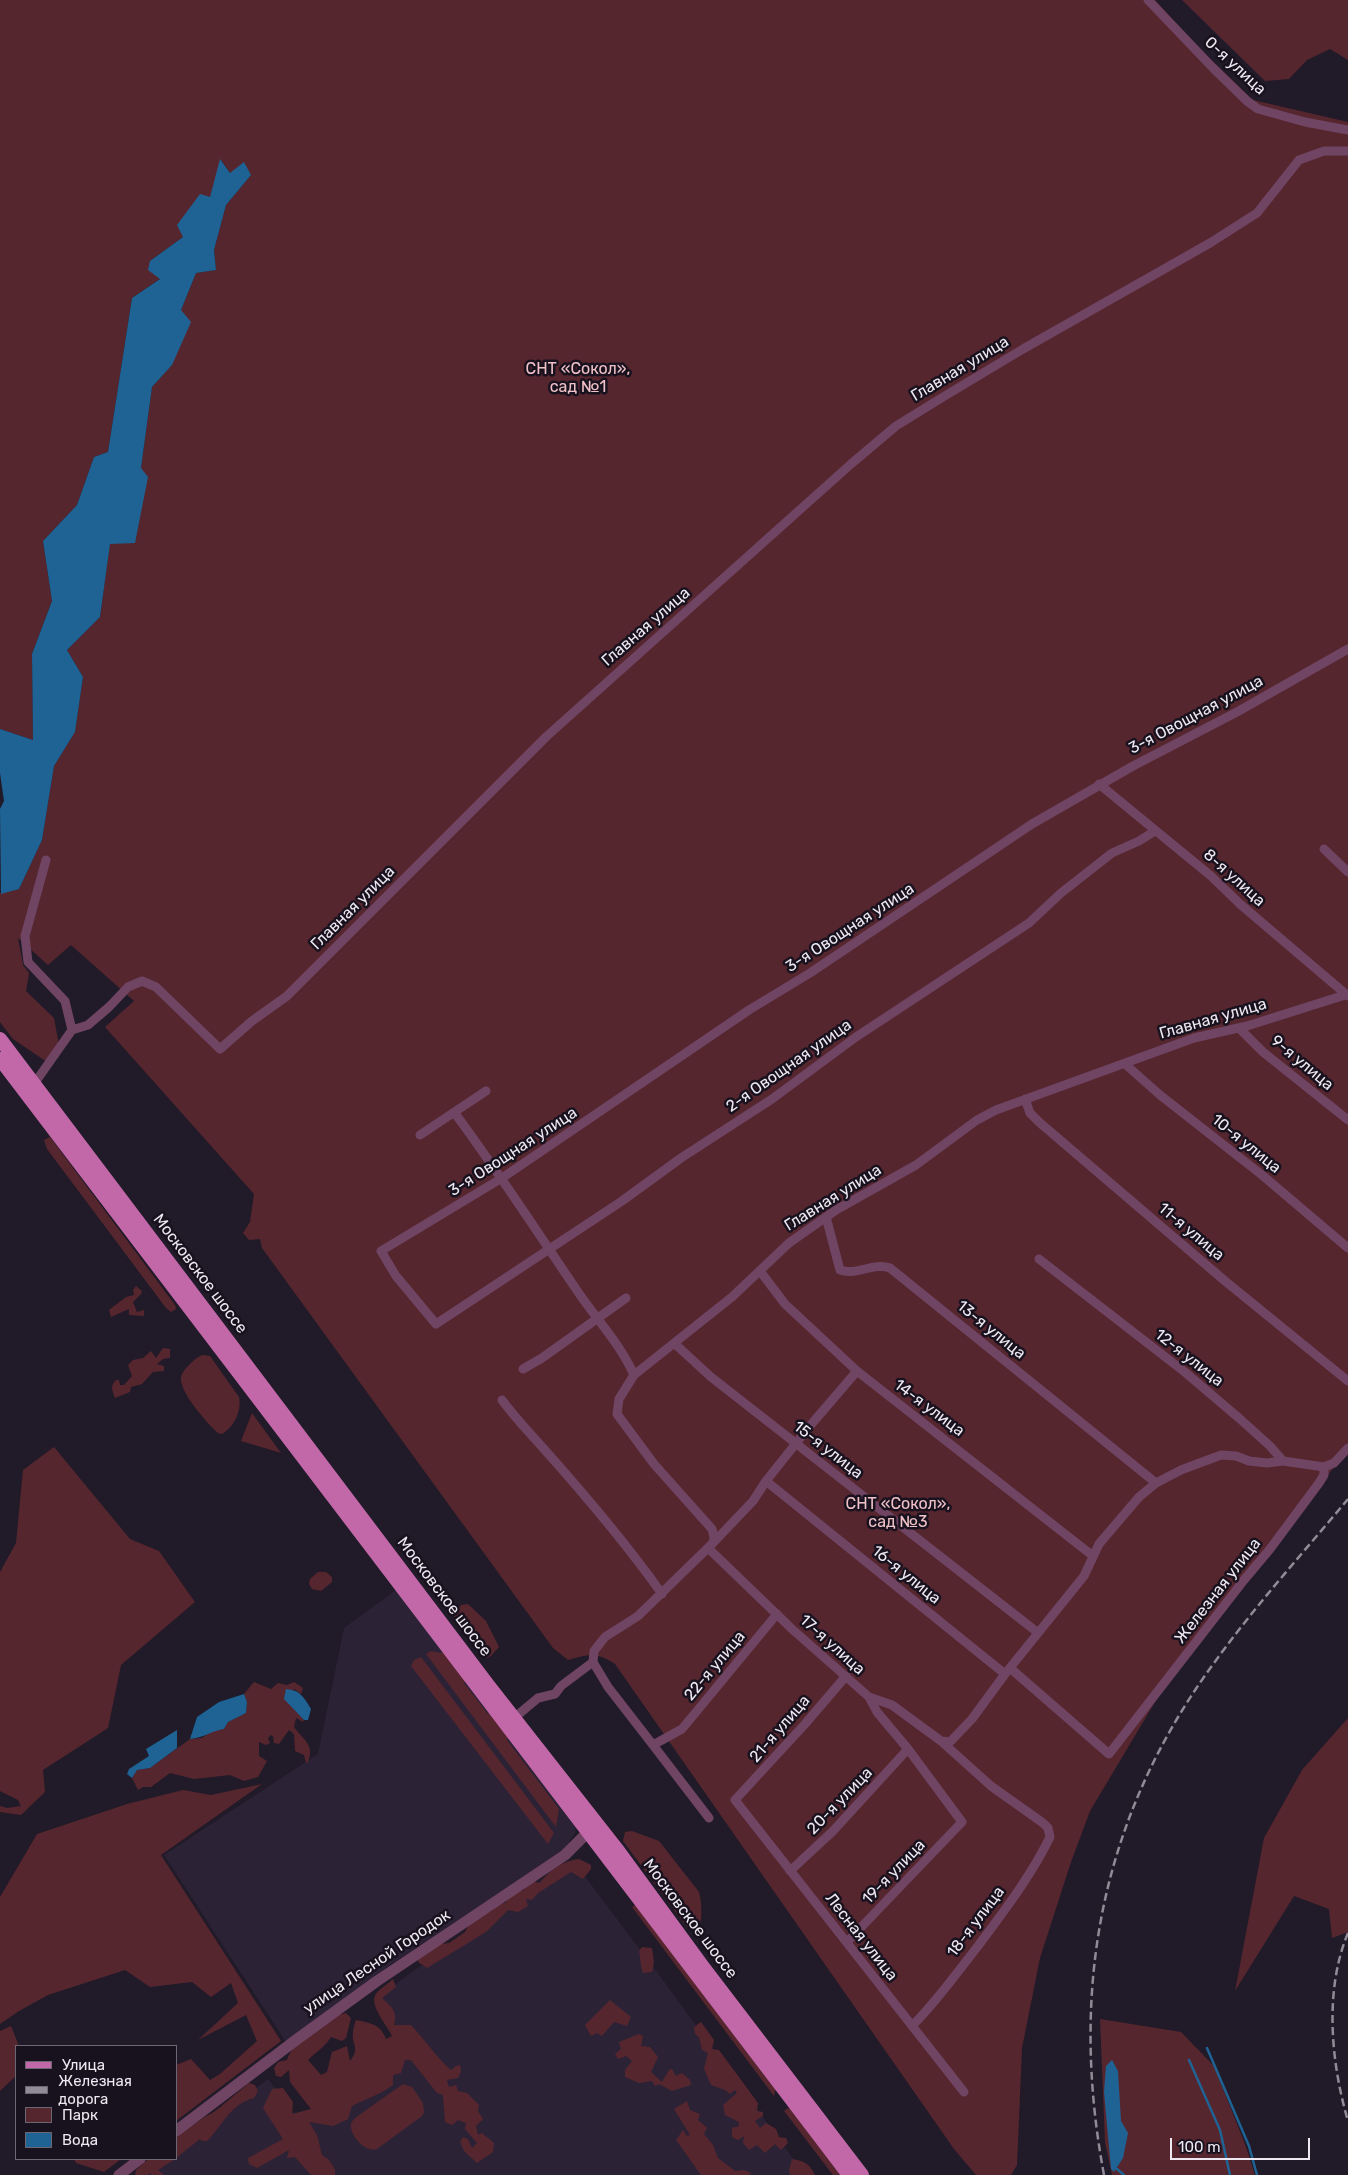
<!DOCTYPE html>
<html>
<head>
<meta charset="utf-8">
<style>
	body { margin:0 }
	#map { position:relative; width:1348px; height:2175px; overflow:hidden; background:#211a28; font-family:Rubik,sans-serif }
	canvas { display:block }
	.legend { position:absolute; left:15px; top:2045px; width:162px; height:115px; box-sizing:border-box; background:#18111e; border:1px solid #6d6773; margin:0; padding:6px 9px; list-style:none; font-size:15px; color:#ede8f2 }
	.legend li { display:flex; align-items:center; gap:10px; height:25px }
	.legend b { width:25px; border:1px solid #6d6773 }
	.scale { position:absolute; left:1170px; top:2138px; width:140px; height:22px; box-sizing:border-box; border:2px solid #ede8f2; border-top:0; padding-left:6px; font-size:15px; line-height:18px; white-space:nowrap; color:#ede8f2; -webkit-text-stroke:4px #18111e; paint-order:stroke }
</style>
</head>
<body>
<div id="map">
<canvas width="1348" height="2175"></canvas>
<ul class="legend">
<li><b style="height:6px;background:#c268a9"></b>Улица</li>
<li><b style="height:6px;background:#908b96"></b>Железная дорога</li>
<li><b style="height:14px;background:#56262f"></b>Парк</li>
<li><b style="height:14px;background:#1f6394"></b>Вода</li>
</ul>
<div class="scale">100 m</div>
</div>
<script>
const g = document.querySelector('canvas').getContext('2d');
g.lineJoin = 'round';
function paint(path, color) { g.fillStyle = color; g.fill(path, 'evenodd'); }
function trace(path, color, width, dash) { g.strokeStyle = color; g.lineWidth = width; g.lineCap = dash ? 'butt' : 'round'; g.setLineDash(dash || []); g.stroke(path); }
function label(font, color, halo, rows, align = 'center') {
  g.font = font + ' Rubik,sans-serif'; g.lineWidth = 5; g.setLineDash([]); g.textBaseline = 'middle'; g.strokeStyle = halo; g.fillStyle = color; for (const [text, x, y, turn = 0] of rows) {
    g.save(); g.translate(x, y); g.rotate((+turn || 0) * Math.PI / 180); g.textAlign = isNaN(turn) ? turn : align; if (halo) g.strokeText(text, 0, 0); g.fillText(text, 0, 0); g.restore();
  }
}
paint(new Path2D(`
	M396,1590l180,235 -1,8 -11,17 -179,118 -99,74 -122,-187 154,-101 26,-126z
	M567,1861l7,1 83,110 148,203h-665l22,-16h14v-11l92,-69 33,43 104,-84 -29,-40z`), '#2c2236');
paint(new Path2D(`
	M0,0h1155l42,46 56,54 95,22v1329l-93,110 -88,121 -77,129 -19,51 -31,96 -18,90 -5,117 -6,10h-35l-22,-26 -339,-485c-18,-12 -26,-10 -47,-4l-15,-12 -291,-400 -2,-9 -11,1 -6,-7 7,-11 4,-28 -149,-167 29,-26 -63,-56 -23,20 -30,-27 5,27 6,8 -3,18 28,27 5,27 -12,17 -34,-23 -13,-17v-129l19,-4 23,-49 12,-74 21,-34 8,-55 -16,-27 33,-33 10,-74 31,-75 11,-81 20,-22 9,-55 15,-37 20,-3 -2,-20 12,-45 25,-30 -21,-2 -9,-13 -11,38 -27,39 -33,24 11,17 -29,20 -24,154 -14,5 -17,48 -34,36 9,60 -20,53 1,86 -33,-11z
	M1182,0h166v60l-18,-11 -23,11 -18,19 -24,2z
	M50,1137l125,168 1,4 -5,3 -5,-4 -119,-159 -3,-9z
	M136,1286l6,5 -1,3 -8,8 4,10 7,-2v6l-15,-1v-6l-18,8 -2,-7 17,-13 8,-2 -1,-5z
	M163,1348l7,1v9l-7,1 -6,5 7,2v5l-11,1 -11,12 -11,3 -1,5 -15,6c-3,-8 -5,-12 1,-18h3l1,5h4l8,-9 -4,-11 5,-5 10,-2 8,-7 5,7z
	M203,1355l7,1 29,41c3,14 -5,30 -17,37l-4,-1c-11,-10 -39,-41 -37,-56 1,-5 5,-9 9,-13 4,-4 7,-7 13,-9z
	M252,1413l29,40 -40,-12z
	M54,1447l76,92 29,12 36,51 -74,63 -13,63 -65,42 2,22 -24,23 -21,-3v-6l7,2 14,-2 -3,-6 -18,-9v-219l16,-29 7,-73z
	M318,1572h8l6,5v5l-11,9 -9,-2 -3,-5 1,-5z
	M468,1604l18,17 13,26 -8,9 -5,2 -33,-43 8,-10z
	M445,1650l22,30 -3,3 24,31 3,-3 18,21 -2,8 52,69 -3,18 -130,-173 5,-3 9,2z
	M421,1657l133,176 -6,11 -137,-178 3,-6z
	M254,1682l17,7 7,-6 9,2 7,-3 9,6 -2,6 -7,-5 -7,12 17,19 -1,2 -7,-4 -2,9c9,13 21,17 14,35l-2,1 -2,-8 -9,-4 -1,-17 -5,-4 -10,14 -5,-1 -1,-7 -2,-1 -3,3 2,5 -4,2 -7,-3v14l8,5 -9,16 -14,4 -14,-6 -36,4 -24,-6 -19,14h-8l-5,3 -6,-12 5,-8 13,-2 40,-29 12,-1 11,-8 11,-1 4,-7 18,-9 1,-11 -3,-8z
	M1348,1718v214l-16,6 -3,-29 -35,-13 -59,95 29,-153 38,-68z
	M262,1784l-101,71 120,186 -105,80v-56l15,-6 19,21 10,-6 37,-33 -11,-26 -48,25 40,-37 -7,-20 -20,14 -19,-15 -42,5 -25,-17 -77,25 -29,16 -19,13v-127l37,-63 90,-30 56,-14 28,5z
	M632,1831l27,10 4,5 36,46c3,11 4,31 -2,40l-7,-2 -4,-4 -63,-85 2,-9z
	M579,1859l12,6v4l-8,10 -12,-7 -33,21 -6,7 -6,-1 2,7 -10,6 -10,-2 -22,22 -59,36 -9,-6v-3l8,-13 23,-3 16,-11 6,-12 21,-9 5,-7 8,-1 10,-15 8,3 6,-11 11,3c9,-13 23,-22 39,-24z
	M635,1905l5,2 136,180 -2,9 -142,-189z
	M642,1947l10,1 2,15 -2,9 -9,1c-3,-7 -2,-14 -4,-22z
	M393,1979l3,8 -14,11c10,9 16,14 12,27h17c15,16 24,31 40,45l5,-4 4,-1 1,6 -3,7 -11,2 2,7 7,-2 2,6 9,2 12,12 -1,6 5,8 -7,7 2,9 4,-2 12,10 -1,9 -16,11 -13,-12 -4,-9 3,-5 5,2 4,9 5,-5 -12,-14 1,-6 -8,-3 -6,5 -7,-3 -2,-27 -6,-2 -26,-33h-6l-4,13 -8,2v10c-15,11 -26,13 -41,21l-4,13 -15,7 -24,-4 8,13 5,20 7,5 6,9v6h-24l-16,-18 -8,1 2,-8 -32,18 -8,-4 -1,-6 35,-19 -20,-31 9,-19 11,-1 10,14 -1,12 19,-5 -21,-27 -1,-12 -8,7 -5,-1 -2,-8 4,-6 9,-2c6,-20 39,-43 59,-47l5,5 -5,20 -4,3 -11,-4c-5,9 -15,15 -23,23l13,15 6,-3 5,-20 15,-6 3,15c11,-14 1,-16 3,-29 0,-4 2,-8 3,-12 14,3 25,4 30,19l6,-3c-4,-9 -22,-30 -17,-40 2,-6 13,-12 18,-17z
	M610,2000l21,17 -4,9 -13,-4 -12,14 -5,-3 -6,3 -6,-11z
	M1100,2019l81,13 33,34 31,78 10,31h-143l-7,-33z
	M701,2022l13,18 -2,9 7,1 39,53 -1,8 6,1v4l-8,5 5,7 6,-5 10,6 3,8 7,1 2,5 -7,7 -6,-6 -10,9 -8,-8 -8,5 -6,-7 1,-7 -6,4 -6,-3v-9l7,-2v-4l-14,-7 -2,-10 14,-12 -2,-3 -5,4 -5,-4 -14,-5 -7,-16 4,-16 -6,-3 -3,-13 -4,-3 -1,-7z
	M11,2026l8,20h-3v30l-16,15v-60z
	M639,2034l4,2 -2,10 9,1 8,10 -7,15 11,10 7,-12 3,-1 4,7 6,-3 8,7 1,5 -19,6 -13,-7 -4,2 -3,-5 -13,2 -14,-6v-7l7,-9 -6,-5 -8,3 -3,-5 6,-5 -2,-7z
	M249,2083l6,2 3,6 -4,7c-24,6 -31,27 -47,43h-5l-2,-2 -24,19v-21l30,-21c6,0 35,-27 43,-33z
	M403,2084l9,3 11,16 1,9 -2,4 -45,33c-12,4 -28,-14 -26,-26l4,-5z
	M687,2101l3,9 10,4 -2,6 9,8 -3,6 9,11 5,13 17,13 9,-1 7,3 -2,2h-48l-25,-35 7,-10 4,6 3,-1 -16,-26z
	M788,2108l3,1 50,66h-8l-49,-64z
	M74,2159h47l-17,13 -28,-9z
	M148,2159h27l-17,11 6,5h-12l-2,-2 -2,2h-13l1,-5z
	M792,2159c12,2 17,4 23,16h-25l-1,-5z`), '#56262f');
paint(new Path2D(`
	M220,159l10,14 14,-11 7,13 -25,30 -12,45 2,20 -20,3 -15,37 10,12 -19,43 -20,22 -11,81 7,9 -13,66 -25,1 -10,73 -33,33 16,27 -8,55 -21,34 -12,74 -23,49 -18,5 -1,-85 4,-8 -4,-28v-44l33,11 -1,-86 20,-53 -9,-60 34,-36 17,-48 14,-5 24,-154 28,-19 -12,-9 2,-9 33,-24 -6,-12 23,-31 10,3z
	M286,1689c14,1 18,8 25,20l-3,11h-4l-20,-21z
	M244,1694l3,8 -1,11 -18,9 -4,7c-13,2 -21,9 -34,10l7,-22 22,-15z
	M177,1730v18l-27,20 -13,2 -5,8 -5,-4 2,-5 20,-13 -3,-7z
	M1112,2060l6,11 3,50 7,12 -5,25 -9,14 -3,-3 -7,-77 2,-26z`), '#1f6394');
trace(new Path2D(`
	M1207,2048l42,98 8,29
	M1189,2060l31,70 10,45
	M1117,2169l7,6`), '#1f6394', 2.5);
trace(new Path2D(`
	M1148,0l65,68 34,33 11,8 47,13 43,8
	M1099,784l112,92 29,28 108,92
	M1155,831l-16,10 -27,12 -51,40 -32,30 -173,114 -84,62 -91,59 -59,43 -186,123 -40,-48 -15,-25 121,-73 247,-168 61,-37 222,-149 101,-58 104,-54 111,-63
	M1324,849l24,23
	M46,860l-21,76 3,26 37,39 7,29
	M1239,1028l24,24 85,68
	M1125,1064l35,31 102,80 86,73
	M34,1084l38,-54 16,-5 21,-18 19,-20 14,-6 14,6 64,62 32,-28 35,-25 260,-260 304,-272 45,-38 47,-29 80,-48 187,-106 47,-30 42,-53 25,-9h24
	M1025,1099l5,14 9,9 186,159 123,100
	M454,1112c43,58 82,118 122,177 19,29 44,54 58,86
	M420,1135l66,-44
	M826,1217l14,53c17,6 33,-8 50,-2l266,215
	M1039,1259l147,114 54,46 30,27 13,15 41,6
	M760,1271l25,33 72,67 236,185
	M674,1343l37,34 326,255
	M523,1369l19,-11 84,-60
	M502,1400c14,19 27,32 42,49 41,46 82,94 118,145
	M766,1481l239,193
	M713,1543l40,-42 13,-20 43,-54 48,-56
	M708,1548l84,81 77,68 23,8 49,36 9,1 22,-23 33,-45 79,-98 15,-32 40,-47 17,-14 25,-13 40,-15 15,1 13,5 18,2 16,-2
	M593,1662l15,25 45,58 29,-16 95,-115
	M1010,1668l99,86 135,-174 26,-31 49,-66 5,-8v-8l10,-4 14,-15
	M846,1676l-41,48 -70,76 229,292
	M514,1718l24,-20 17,-4 6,-8 32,-24 1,-11 11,-14 33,-21 75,-73 1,-6 -2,-8 -58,-65 -37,-50 2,-15 15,-24 98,-78 57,-54 47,-33 80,-45 61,-45 19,-10 198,-72 53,-12 101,-32
	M653,1745l56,73
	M790,1871l43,-40 75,-82
	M847,1942l115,-120 -54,-73 -31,-37 -8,-15
	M912,2026c25,-25 44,-52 66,-80 26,-35 53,-70 72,-109l-2,-9 -5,-5 -52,-37 -50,-45`), '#704463', 9);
trace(new Path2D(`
	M176,2131l120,-91 81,-59 188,-126 24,-24
	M119,2175l21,-16`), '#704463', 11);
trace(new Path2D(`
	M0,1039l488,646 128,163 87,119 159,208
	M0,1059l849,1116`), '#c268a9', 14);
trace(new Path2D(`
	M1348,1933c-24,57 -17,130 0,188
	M1104,2175c-35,-187 -3,-358 110,-512 41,-57 89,-110 134,-164`), '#908b96', 2.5, [8, 4]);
label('16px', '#ede8f2', '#18111e', [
	["0-я улица",1235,66,43],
	["Главная улица",960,369,-31],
	["Главная улица",646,627,-41],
	["3-я Овощная улица",1196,715,-28],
	["8-я улица",1234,878,42],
	["Главная улица",353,908,-45],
	["3-я Овощная улица",850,928,-33],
	["Главная улица",1213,1019,-16],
	["9-я улица",1302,1063,40],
	["2-я Овощная улица",789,1066,-35],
	["10-я улица",1246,1144,39],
	["3-я Овощная улица",513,1152,-33],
	["Главная улица",833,1198,-32],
	["11-я улица",1191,1232,40],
	["Московское шоссе",200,1274,53],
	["13-я улица",991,1330,39],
	["12-я улица",1189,1358,38],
	["14-я улица",929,1408,37],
	["15-я улица",828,1450,38],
	["16-я улица",906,1575,39],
	["Железная улица",1218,1591,-52],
	["Московское шоссе",444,1597,53],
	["17-я улица",832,1645,42],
	["22-я улица",715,1666,-50],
	["21-я улица",780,1729,-49],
	["20-я улица",840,1801,-46],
	["19-я улица",894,1872,-46],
	["Московское шоссе",690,1919,53],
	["18-я улица",976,1922,-53],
	["Лесная улица",861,1937,52],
	["улица Лесной Городок",377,1962,-34]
]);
label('16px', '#f0c2c8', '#18111e', [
	["СНТ «Сокол»,",578,369],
	["сад №1",578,387],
	["СНТ «Сокол»,",898,1504],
	["сад №3",898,1522]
]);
</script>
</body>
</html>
